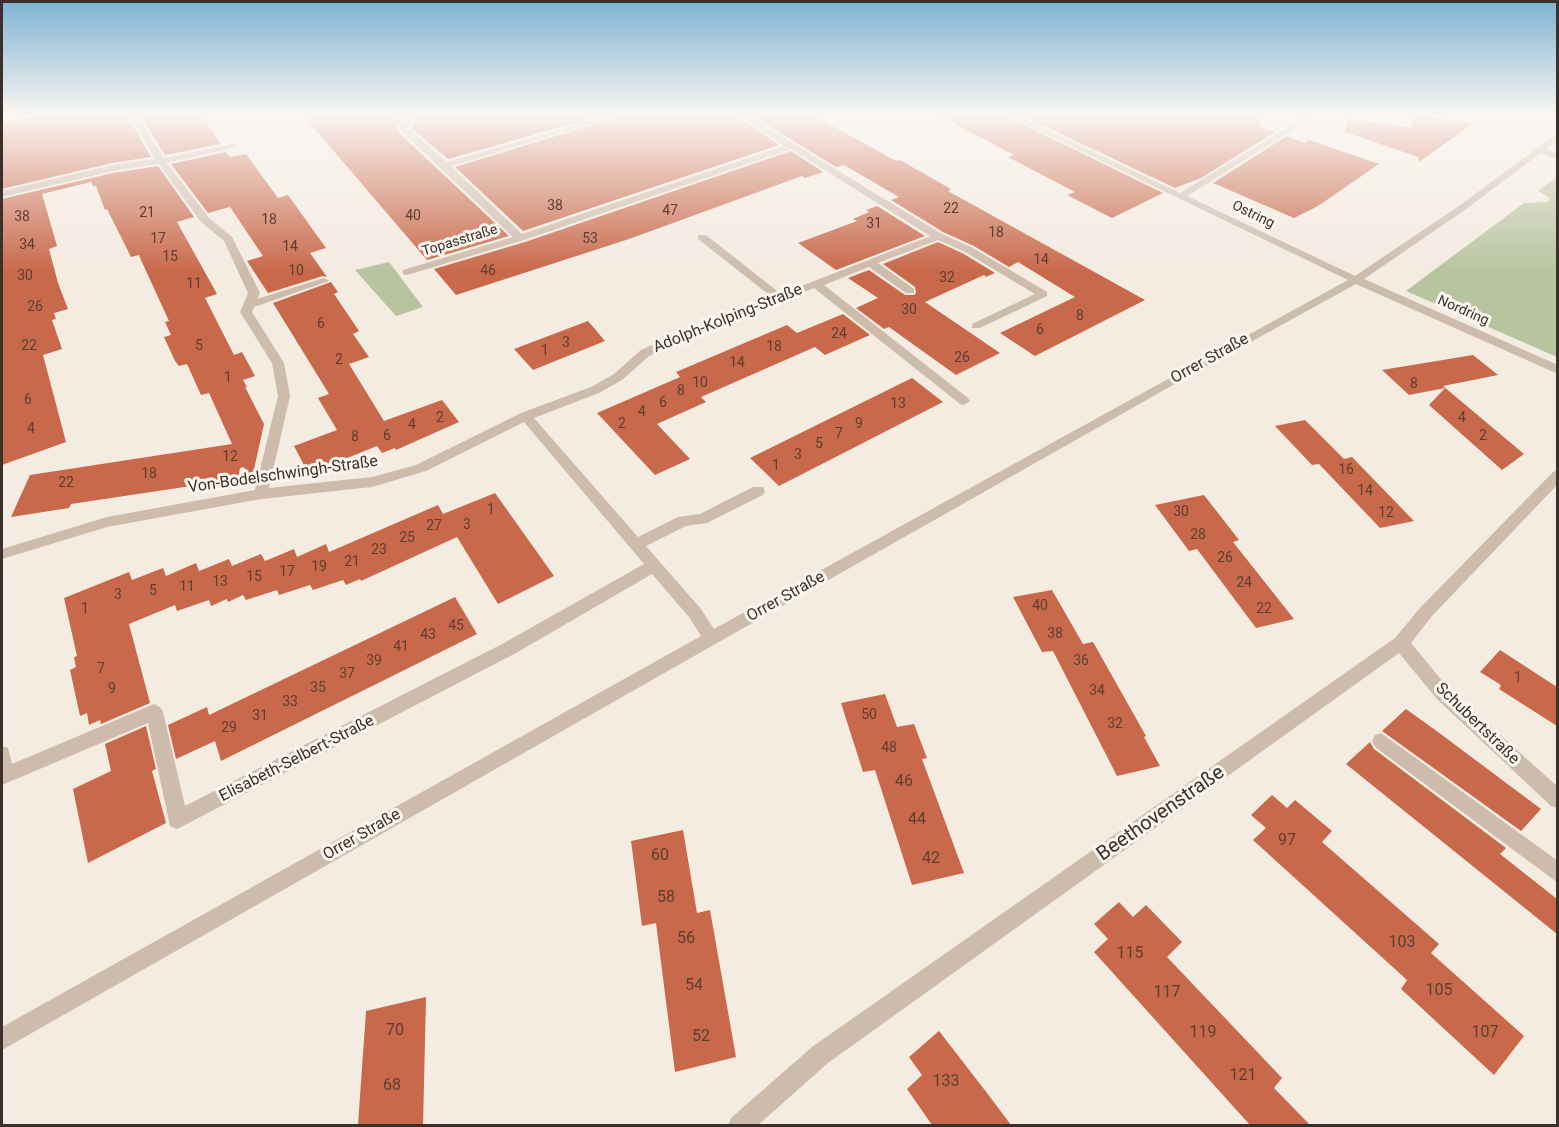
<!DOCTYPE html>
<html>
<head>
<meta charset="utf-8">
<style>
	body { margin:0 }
	#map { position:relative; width:1559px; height:1127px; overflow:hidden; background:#f4ebe1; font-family:Roboto,sans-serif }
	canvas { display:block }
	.frame { position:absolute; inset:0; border:3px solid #3b302b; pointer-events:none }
</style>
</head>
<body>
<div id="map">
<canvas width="1559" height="1127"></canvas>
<div class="frame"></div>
</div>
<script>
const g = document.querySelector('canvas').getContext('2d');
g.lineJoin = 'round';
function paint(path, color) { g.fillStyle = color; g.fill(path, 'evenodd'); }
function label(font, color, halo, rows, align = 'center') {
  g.font = font + ' Roboto,sans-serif'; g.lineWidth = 6; g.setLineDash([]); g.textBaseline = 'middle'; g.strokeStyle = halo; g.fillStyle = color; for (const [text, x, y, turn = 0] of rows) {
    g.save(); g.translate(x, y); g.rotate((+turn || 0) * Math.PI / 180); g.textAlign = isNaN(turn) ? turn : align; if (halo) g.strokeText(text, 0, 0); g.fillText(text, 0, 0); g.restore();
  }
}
paint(new Path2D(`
	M1557,177v180l-151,-66 118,-88 23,-1 3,-4 -12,-7z
	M389,262l34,45 -27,9 -41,-46z`), '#b8c4a0');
paint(new Path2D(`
	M46,114h80l25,43 -39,6 -110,26v-66z
	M139,114h62l20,30 -56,11z
	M302,114h92l7,8 -4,5 1,5 111,104 -82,24z
	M408,114h198l-158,45 -37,-31 4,-6z
	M628,114h105l46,31 -256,86 -68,-64z
	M749,114h62l85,47 4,-1 51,29 -3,2 197,109 -110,56 -35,-23 75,-36 -57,-35 -9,5 -35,-21 -31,-14 -52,-32 8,-3 -55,-32 -8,2z
	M936,114h66l161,79 -51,25 -45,-23 8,-3 -67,-35 6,-2z
	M1019,114h242l-1,13 15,5 -74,46 -26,10z
	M1410,114l64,9 -55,39 -1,-5 -73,-25 3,-13 64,9z
	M1287,136l17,7 5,-3 70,24 -61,42 -24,12 -81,-35z
	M791,151l32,21 -18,6 -3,-2 -173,63 -173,56 -22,-26 91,-27z
	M226,152l4,5 16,-3 32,44 10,-3 38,53 -16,5 17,24 -4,-1 -55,17 -21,-32 16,-5 -33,-49 -22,6 -37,-49z
	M158,166l36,51 -17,5 40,72 -12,4 29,57 8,-3 13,24 -12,4 4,7h-2l19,37 -13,59 -7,-16 -4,1 -2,11 -167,25 -2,4 -58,9 19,-42 202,-31 -23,-51 -8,2 -14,-31 -8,2 -4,-5 -11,-24 7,-2 -6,-13 4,-1 -28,-61 -2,-5 -8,2 -24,-48 -2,1 -9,-24h-3l-2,-4 -49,12 15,52 -8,3 9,34 10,26 -14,4 2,6 -4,1 10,29 -19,6 23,87 -64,23v-266l111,-26z
	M877,206l48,30 -89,34 -38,-27 59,-22 -4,-2 16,-7 -3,-2z
	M938,242l26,12 31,19 -9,4 -2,-2 -59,27 75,51 -44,22 -67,-48 -5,2 -28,-21 22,-10 -30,-20 21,-8 36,25h9l2,-2 -1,-6 -32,-23z
	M331,282l7,10 -4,2 25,37 -6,3 16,23 -20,7 35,57 58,-21 17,22 -63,28 -1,-2 -13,5 -5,-7 -40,16 -1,-2 -14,6 -2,-3 -14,6 -12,-23 43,-16 -19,-32 11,-4 -56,-91z
	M843,314l27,21 -45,20 -10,-8 -114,50 5,5 -49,22 33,35 -35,16 -58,-62 83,-36 -4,-5 111,-47 10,8z
	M588,321l17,20 -72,29 -19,-21z
	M1473,355l25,20 -55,11 81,68 -22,16 -73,-65 16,-17 -36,7 -27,-25z
	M912,378l31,24 -164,84 -29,-28z
	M1305,420l39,39 8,-2 62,64 -34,7 -61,-64 -7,1 -37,-39z
	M495,493l59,83 -56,28 -41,-67 -96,44 -1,-2 -14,6 -3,-5 -30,10 -3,-5 -31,10 -2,-5 -31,10 -3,-5 -15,7 -1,-3 -16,7 -2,-6 -32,11 -2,-6 -46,19 21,79 -49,21 -1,-4 -11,5 -2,-12 -7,3 -10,-46 6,-3 -2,-10 3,-1 -13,-58 65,-26 3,8 31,-12 3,8 30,-13 3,8 30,-12 3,7 29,-12 4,7 29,-12 3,8 29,-13 3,8 109,-47 5,9z
	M1204,495l35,45 -6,2 61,77 -38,9 -59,-79 -8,2 -34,-46z
	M1052,590l31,54 10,-2 53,94 -2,1 16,29 -43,10 -64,-125 -11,1 -29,-55z
	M455,597l22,37 -256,127 -6,-20 -39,18 -8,-34 39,-18 2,8z
	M1500,650l57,37v39l-58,-37 2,-4 -21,-13z
	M885,694l12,33 17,-3 13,34 -5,1 42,114 -52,12 -37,-115 -12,2 -22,-69z
	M1406,709l32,23 103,77 -20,22 -139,-100z
	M146,726l10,43 -4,2 14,52 -78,40 -15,-74 38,-18 -6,-27z
	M1370,742l4,7 132,99 -6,6 57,45v35l-211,-170z
	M1272,795l15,13 8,-8 37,31 -10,11 117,102 -8,9 93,83 -30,39 -93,-86 6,-9 -154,-140 13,-12 -15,-13z
	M683,830l14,83 13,-3 26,147 -61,15 -19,-149 -14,3 -11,-85z
	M1119,902l14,15 13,-12 36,37 -15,15 115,121 -8,10 36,37h-60l-156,-173 14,-13 -14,-15z
	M426,997l-3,128h-65l8,-114z
	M939,1031l48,62 24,32h-79l-25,-36 15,-14 -13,-18z`), '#c8694b');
paint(new Path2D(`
	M2,114h16l-16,5z
	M128,114h8l28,44 73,-15v4l-70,16 42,55 23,19 28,56 -3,6 67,-21 5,3 -75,26 -2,5 32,51 6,33 -21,92 103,-11 44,-12 105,-52 70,-26 23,-13 27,-24 27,-12 104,-41 -74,-58v-4h8l75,59 149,-58 -139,-87 -267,91 -117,35 -4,-1v-4l110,-33 -113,-107 -1,-2 5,-6 -8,-8h9l8,8 -5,6 39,34 166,-48h13l-175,52 71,68 262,-88 -49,-32h10l197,120 31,14 74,44v4l-67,32h-8v-4l63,-30 -70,-42 -27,-12 -60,23 36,26v4h-8l-37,-26 -45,18 144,113 2,3 -6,4 -4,-1 -146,-116 -138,54 -27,14 -27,24 -23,13 -65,25 104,119 40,-20 22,-3 53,-27h10l2,4 -2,4 -56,28 -21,3 -40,20 55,63 13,20 634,-349 -344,-166h10l166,79 129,-79h10l-132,82 168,80 101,-68 102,-75v8l-12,8 12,5v6l-17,-7 -79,59 -98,67 194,86v9l-202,-90 -160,88 -479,271 -715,407v-23l699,-391 -12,-19 -37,-43 -136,79 -339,176 -7,-3 -22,-103 -146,62v-39l6,2 4,16 142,-60 6,3 3,5 22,94 319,-163 140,-79 -120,-142 -98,49 -54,16 -111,12 -154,28 -105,32v-10l105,-32 148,-27 23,-94 -6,-33 -32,-51 8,-19 -24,-52 -23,-19 -42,-58 -46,7 -111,26v-6l111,-26 42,-6z
	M1558,470v14l-126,132 -21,27 38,46 109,98v21l-7,-2 -114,-107 -38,-46 -571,410 -71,63h-29l3,-8 81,-71 583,-409 25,-30 133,-136z
	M1381,733l177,128v22l-183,-136 -3,-6 3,-6z`), '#cdbbac');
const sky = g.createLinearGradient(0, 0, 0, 272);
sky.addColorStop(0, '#7eb2d2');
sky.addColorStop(0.42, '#faf6f2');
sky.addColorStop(1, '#faf6f200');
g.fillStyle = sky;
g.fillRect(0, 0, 1559, 272);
label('14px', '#5e3e33', null, [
	["38",555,206],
	["22",951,209],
	["47",670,211],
	["21",147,213],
	["40",413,216],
	["38",22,217],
	["18",269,220],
	["31",874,224],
	["18",996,233],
	["17",158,239],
	["53",590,239],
	["34",27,245],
	["14",290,247],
	["15",170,257],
	["14",1041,260],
	["10",296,271],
	["46",488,271],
	["30",25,276],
	["32",947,278],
	["11",194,284],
	["26",35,307],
	["30",909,310],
	["8",1080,316],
	["6",321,324],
	["6",1040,330],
	["24",839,334],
	["3",566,343],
	["22",29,346],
	["5",199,346],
	["18",774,347],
	["1",545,351],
	["26",962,358],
	["2",339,360],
	["14",737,363],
	["1",228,378],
	["10",700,383],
	["8",1414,384],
	["8",681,391],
	["6",28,400],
	["6",663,403],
	["13",898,404],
	["4",642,412],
	["2",440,418],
	["4",1462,418],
	["2",622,424],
	["9",859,424],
	["4",412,425],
	["4",31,429],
	["7",839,434],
	["6",387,436],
	["2",1483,436],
	["8",355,437],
	["5",819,444],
	["3",798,455],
	["12",230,457],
	["1",776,466],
	["16",1346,470],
	["18",149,474],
	["22",66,483],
	["14",1365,491],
	["1",491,510],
	["30",1181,512],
	["12",1386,513],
	["3",467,525],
	["27",434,526],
	["28",1198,535],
	["25",407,538],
	["23",379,550],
	["26",1225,558],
	["21",352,562],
	["19",319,567],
	["17",287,572],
	["15",254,577],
	["13",220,582],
	["24",1244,583],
	["11",187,587],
	["5",153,591],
	["3",118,595],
	["40",1040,606],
	["1",85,609],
	["22",1264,609],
	["45",456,626],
	["38",1055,634],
	["43",428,635],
	["41",401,647],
	["39",374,661],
	["36",1081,661],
	["7",101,669],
	["37",347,674],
	["1",1518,678],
	["35",318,688],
	["9",112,689],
	["34",1097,691],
	["33",290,702],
	["50",869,715],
	["31",260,716],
	["32",1115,724],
	["29",229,728],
	["48",889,748]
]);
label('14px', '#3b302b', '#fbf5ee', [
	["Ostring",1253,215,26],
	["Topasstraße",460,241,-17],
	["Nordring",1463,311,24]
]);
label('16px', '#3b302b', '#fbf5ee', [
	["Adolph-Kolping-Straße",728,319,-22],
	["Orrer Straße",1210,359,-29],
	["Von-Bodelschwingh-Straße",283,475,-8],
	["Orrer Straße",786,597,-29],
	["Schubertstraße",1477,724,44],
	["Elisabeth-Selbert-Straße",297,759,-27],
	["Orrer Straße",362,835,-30]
]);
label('16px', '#5e3e33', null, [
	["46",904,782],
	["44",917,820],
	["97",1287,841],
	["60",660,856],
	["42",931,859],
	["58",666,898],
	["56",686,939],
	["103",1402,943],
	["115",1130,954],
	["54",694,986],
	["105",1439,991],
	["117",1167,993],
	["70",395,1031],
	["119",1203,1033],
	["107",1485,1033],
	["52",701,1037],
	["121",1243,1076],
	["133",946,1082],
	["68",392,1086]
]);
label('20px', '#3b302b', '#fbf5ee', [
	["Beethovenstraße",1161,814,-35]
]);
</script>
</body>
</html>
